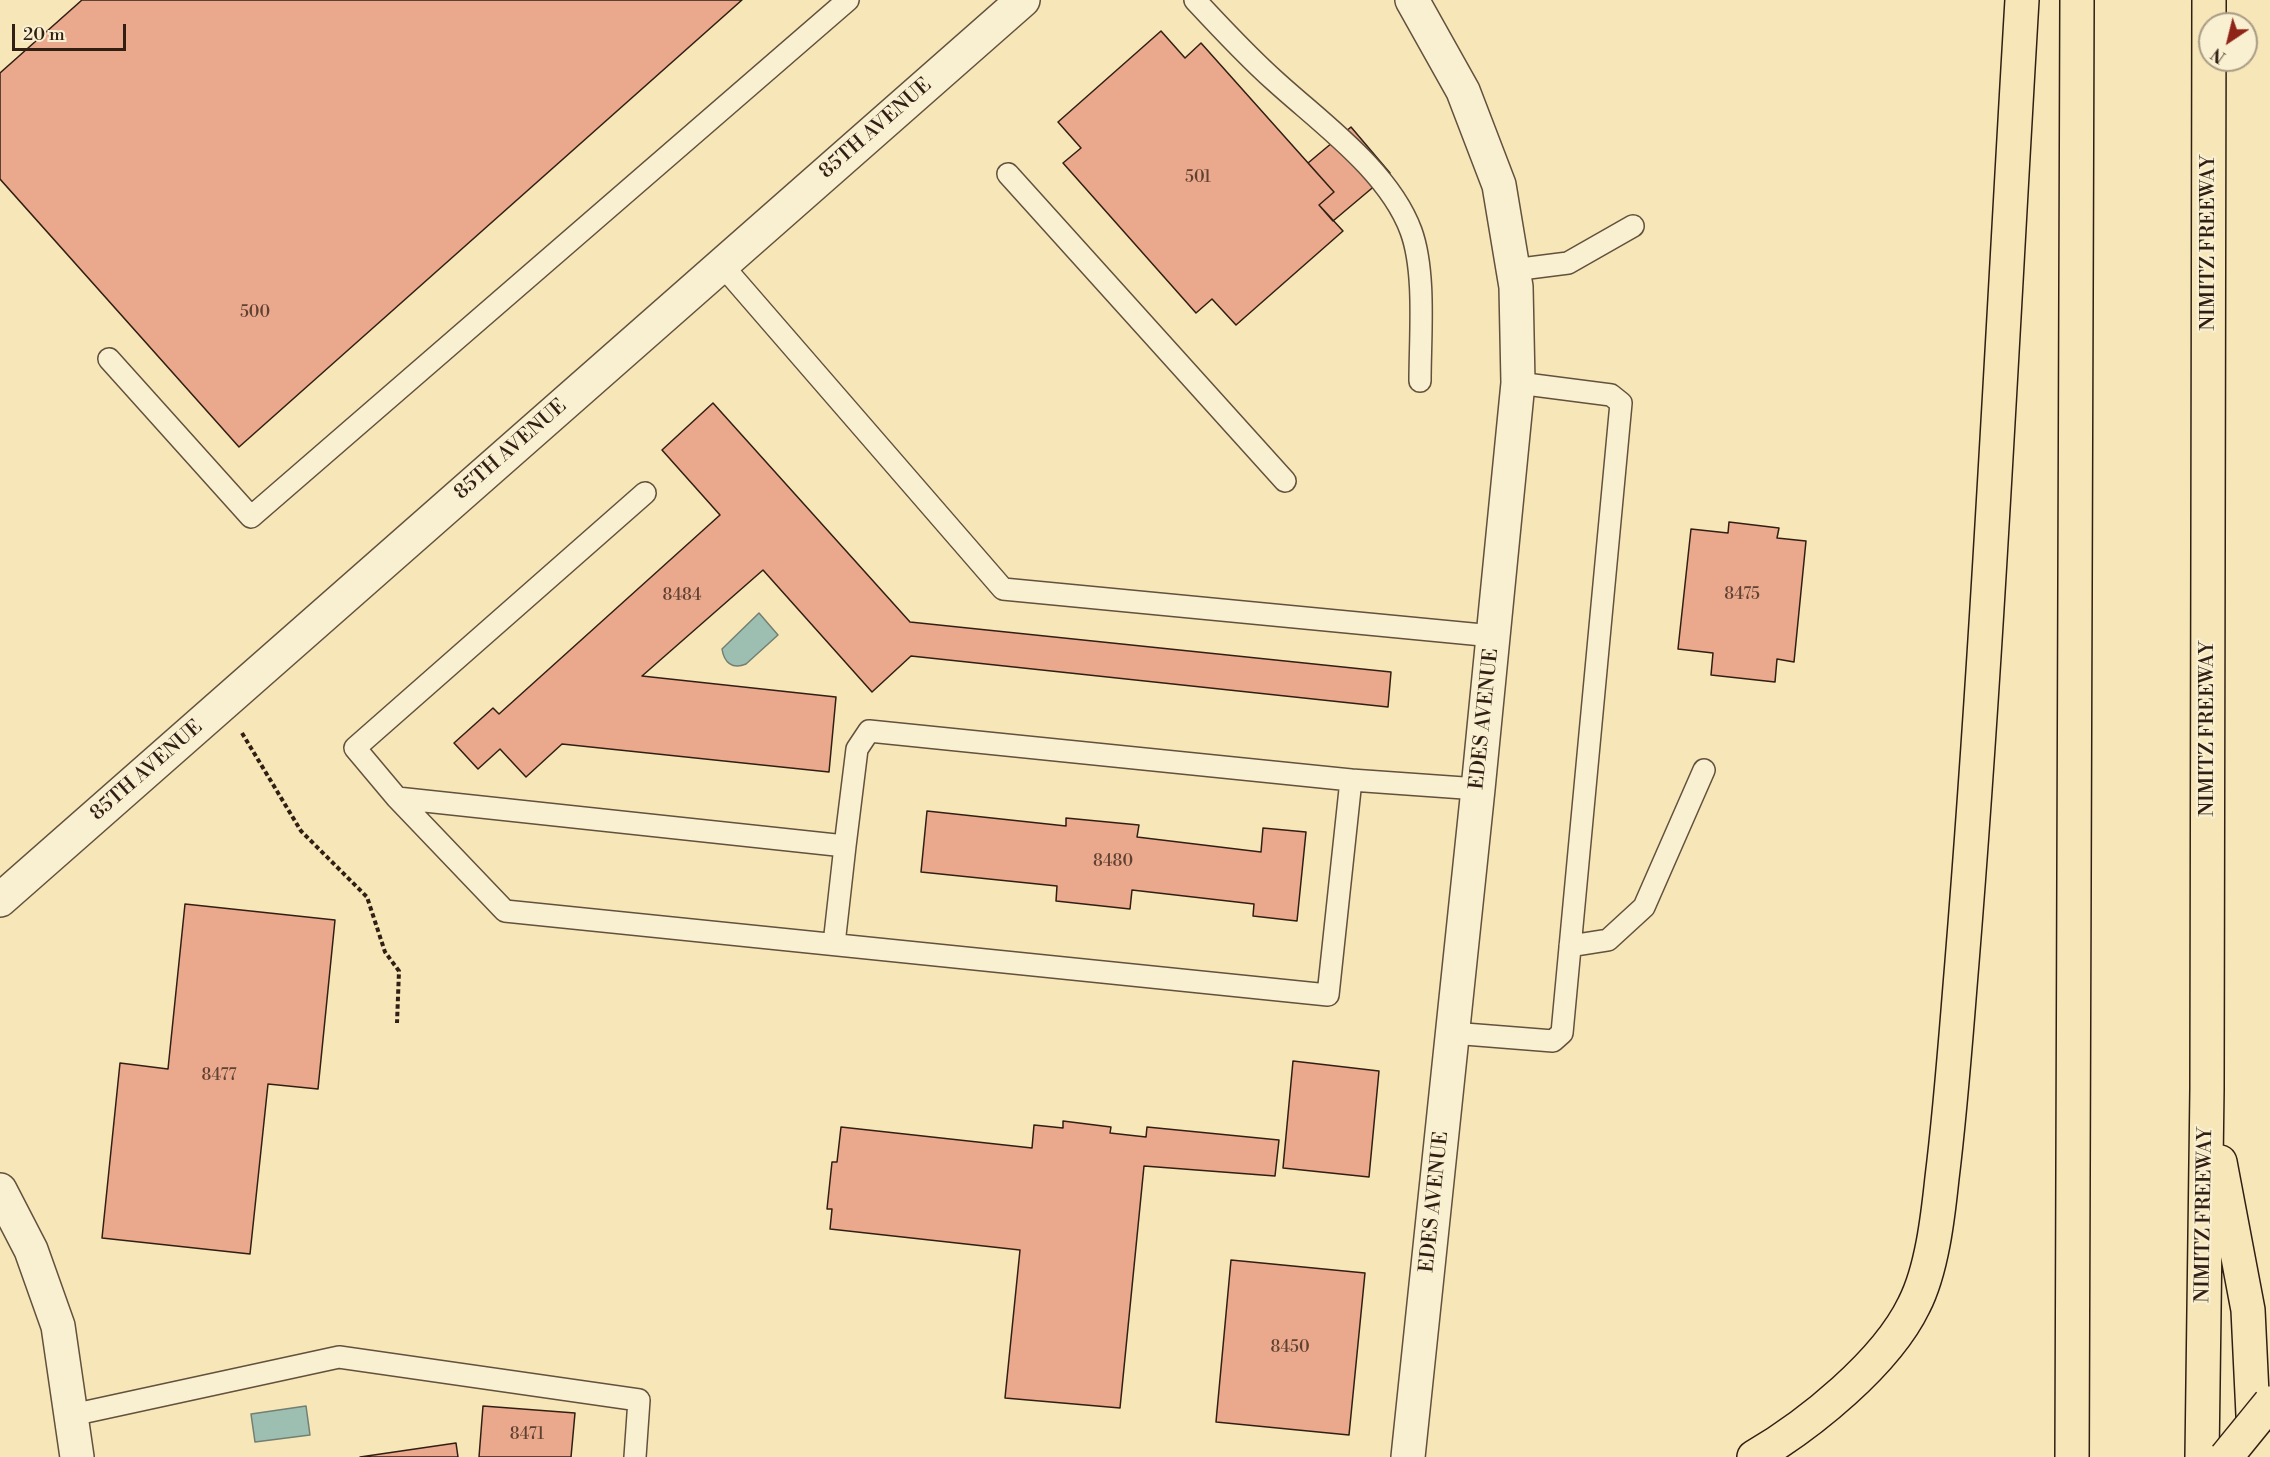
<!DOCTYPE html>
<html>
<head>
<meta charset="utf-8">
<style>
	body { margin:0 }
	#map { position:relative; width:2270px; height:1457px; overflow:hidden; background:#f6e6b8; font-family:"Libre Bodoni",serif }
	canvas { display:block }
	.north { position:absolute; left:2198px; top:12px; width:60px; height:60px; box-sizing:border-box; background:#f9efd1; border:2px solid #a99c85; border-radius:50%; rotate:215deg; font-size:16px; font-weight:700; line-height:24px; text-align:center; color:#311f14 }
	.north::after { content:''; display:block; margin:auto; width:21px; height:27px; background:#8f2418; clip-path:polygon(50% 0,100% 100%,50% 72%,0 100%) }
	.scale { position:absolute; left:12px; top:24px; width:114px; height:27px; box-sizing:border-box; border:3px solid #311f14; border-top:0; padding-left:8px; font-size:18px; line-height:21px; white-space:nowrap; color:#311f14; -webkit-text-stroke:4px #f9efd1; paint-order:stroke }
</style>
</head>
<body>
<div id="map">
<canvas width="2270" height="1457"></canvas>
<div class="north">N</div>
<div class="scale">20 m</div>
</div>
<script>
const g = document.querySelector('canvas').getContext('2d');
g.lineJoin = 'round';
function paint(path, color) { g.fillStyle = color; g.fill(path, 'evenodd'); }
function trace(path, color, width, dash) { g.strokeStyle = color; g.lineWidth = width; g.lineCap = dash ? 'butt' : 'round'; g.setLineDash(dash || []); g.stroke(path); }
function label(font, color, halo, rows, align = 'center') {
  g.font = font + ' "Libre Bodoni",serif'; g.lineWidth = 4.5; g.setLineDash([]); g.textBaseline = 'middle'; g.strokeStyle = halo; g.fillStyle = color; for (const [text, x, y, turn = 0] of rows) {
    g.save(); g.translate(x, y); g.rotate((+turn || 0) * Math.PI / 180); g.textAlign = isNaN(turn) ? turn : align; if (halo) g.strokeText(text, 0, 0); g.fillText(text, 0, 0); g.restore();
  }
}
const water = new Path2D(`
	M759,613l19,22 -32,29c-14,6 -22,-2 -24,-15z
	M306,1406l4,29 -55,7 -4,-28z`);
paint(water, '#9dbfb1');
trace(water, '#727f72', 1.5);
const building = new Path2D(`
	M82,0h660l-503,447 -239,-268v-106z
	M1161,31l24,27 16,-15 133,149 -15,13 24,26 -107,94 -24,-26 -16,14 -133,-150 18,-15 -23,-26z
	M1351,127l39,46 -57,48 -14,-16 15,-13 -26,-29z
	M713,403l197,219 481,50 -3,35 -477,-51 -39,36 -109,-122 -121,106 194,21 -7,75 -267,-28 -36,33 -26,-28 -22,20 -24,-26 39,-35 6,6 221,-199 -58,-65z
	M1729,522l50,6 -2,10 29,3 -12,121 -17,-3 -2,23 -64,-7 2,-22 -35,-4 13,-120 37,4z
	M927,811l139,15v-8l73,7 -2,12 124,15 2,-24 43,4 -9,89 -44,-5 1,-12 -122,-14 -2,19 -74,-8 1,-15 -136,-14z
	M185,904l150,16 -17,169 -50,-5 -18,170 -148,-16 18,-175 48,6z
	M1293,1061l86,10 -10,106 -86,-9z
	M1063,1121l48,6 -1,6 36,4 1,-10 132,13 -4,36 -131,-10 -24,242 -115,-10 15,-148 -190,-21 2,-20h-5l5,-47h5l4,-35 191,21 2,-23 29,3z
	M1231,1260l134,13 -16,162 -133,-13z
	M483,1406l92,7 -4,44h-92z
	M456,1443l2,14h-98z`);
paint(building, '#eaa88c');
trace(building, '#311f14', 1.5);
const service = new Path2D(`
	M1195,0c26,28 52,56 80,81 46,42 114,90 136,150 15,41 9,106 9,150
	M1008,174l277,307
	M722,265l281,324 490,47
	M1513,270l55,-7 65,-37
	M109,359l142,158 597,-517
	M645,493l-290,255 42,50 108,113 823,84 23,-215
	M397,798l448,48 12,-97 12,-18 482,49 127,9
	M834,944l11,-98
	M1570,946l38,-6 36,-33 60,-137
	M1452,1033l101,8 9,-8 59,-630 -10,-8 -93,-12
	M72,1415l267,-58 300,43 -4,57`);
const minor = new Path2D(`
	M0,900l1023,-900
	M0,1190l31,60 27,76 19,131`);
const tertiary = new Path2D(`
	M1408,1457l70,-668 40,-406 -2,-96 -17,-102 -36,-94 -51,-91`);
const motorway = new Path2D(`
	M2220,1162l28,148 7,147
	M1754,1457c55,-32 132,-94 160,-152 18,-35 24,-89 28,-127 9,-72 14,-144 20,-216 26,-320 41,-641 60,-962
	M2072,1457l5,-1457
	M2202,1457l5,-368 2,-1089`);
trace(service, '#62513d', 24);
trace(minor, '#62513d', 36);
trace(tertiary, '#62513d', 36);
trace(motorway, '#311f14', 36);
trace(new Path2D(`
	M242,733l59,98 66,66 18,55 14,19 -2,52`), '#311f14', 4, [4.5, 3]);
trace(service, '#f9efd1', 21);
trace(minor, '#f9efd1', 33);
trace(tertiary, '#f9efd1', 33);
trace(motorway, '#f6e6b8', 33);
const primaryBridge = new Path2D(`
	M2226,1457l44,-54`);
trace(primaryBridge, '#311f14', 36, []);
trace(primaryBridge, '#f6e6b8', 33);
label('16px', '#5f4132', null, [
	["501",1198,178],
	["500",255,313],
	["8475",1742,595],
	["8484",682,596],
	["8480",1113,862],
	["8477",219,1076],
	["8450",1290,1348],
	["8471",527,1435]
]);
label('20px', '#311f14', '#f9efd1', [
	["85TH AVENUE",876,129,-41],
	["NIMITZ FREEWAY",2209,243,-90],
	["85TH AVENUE",511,450,-41],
	["EDES AVENUE",1485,719,-84],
	["NIMITZ FREEWAY",2208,729,-90],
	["85TH AVENUE",147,771,-41],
	["EDES AVENUE",1435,1202,-84],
	["NIMITZ FREEWAY",2205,1215,-89]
]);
</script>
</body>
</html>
